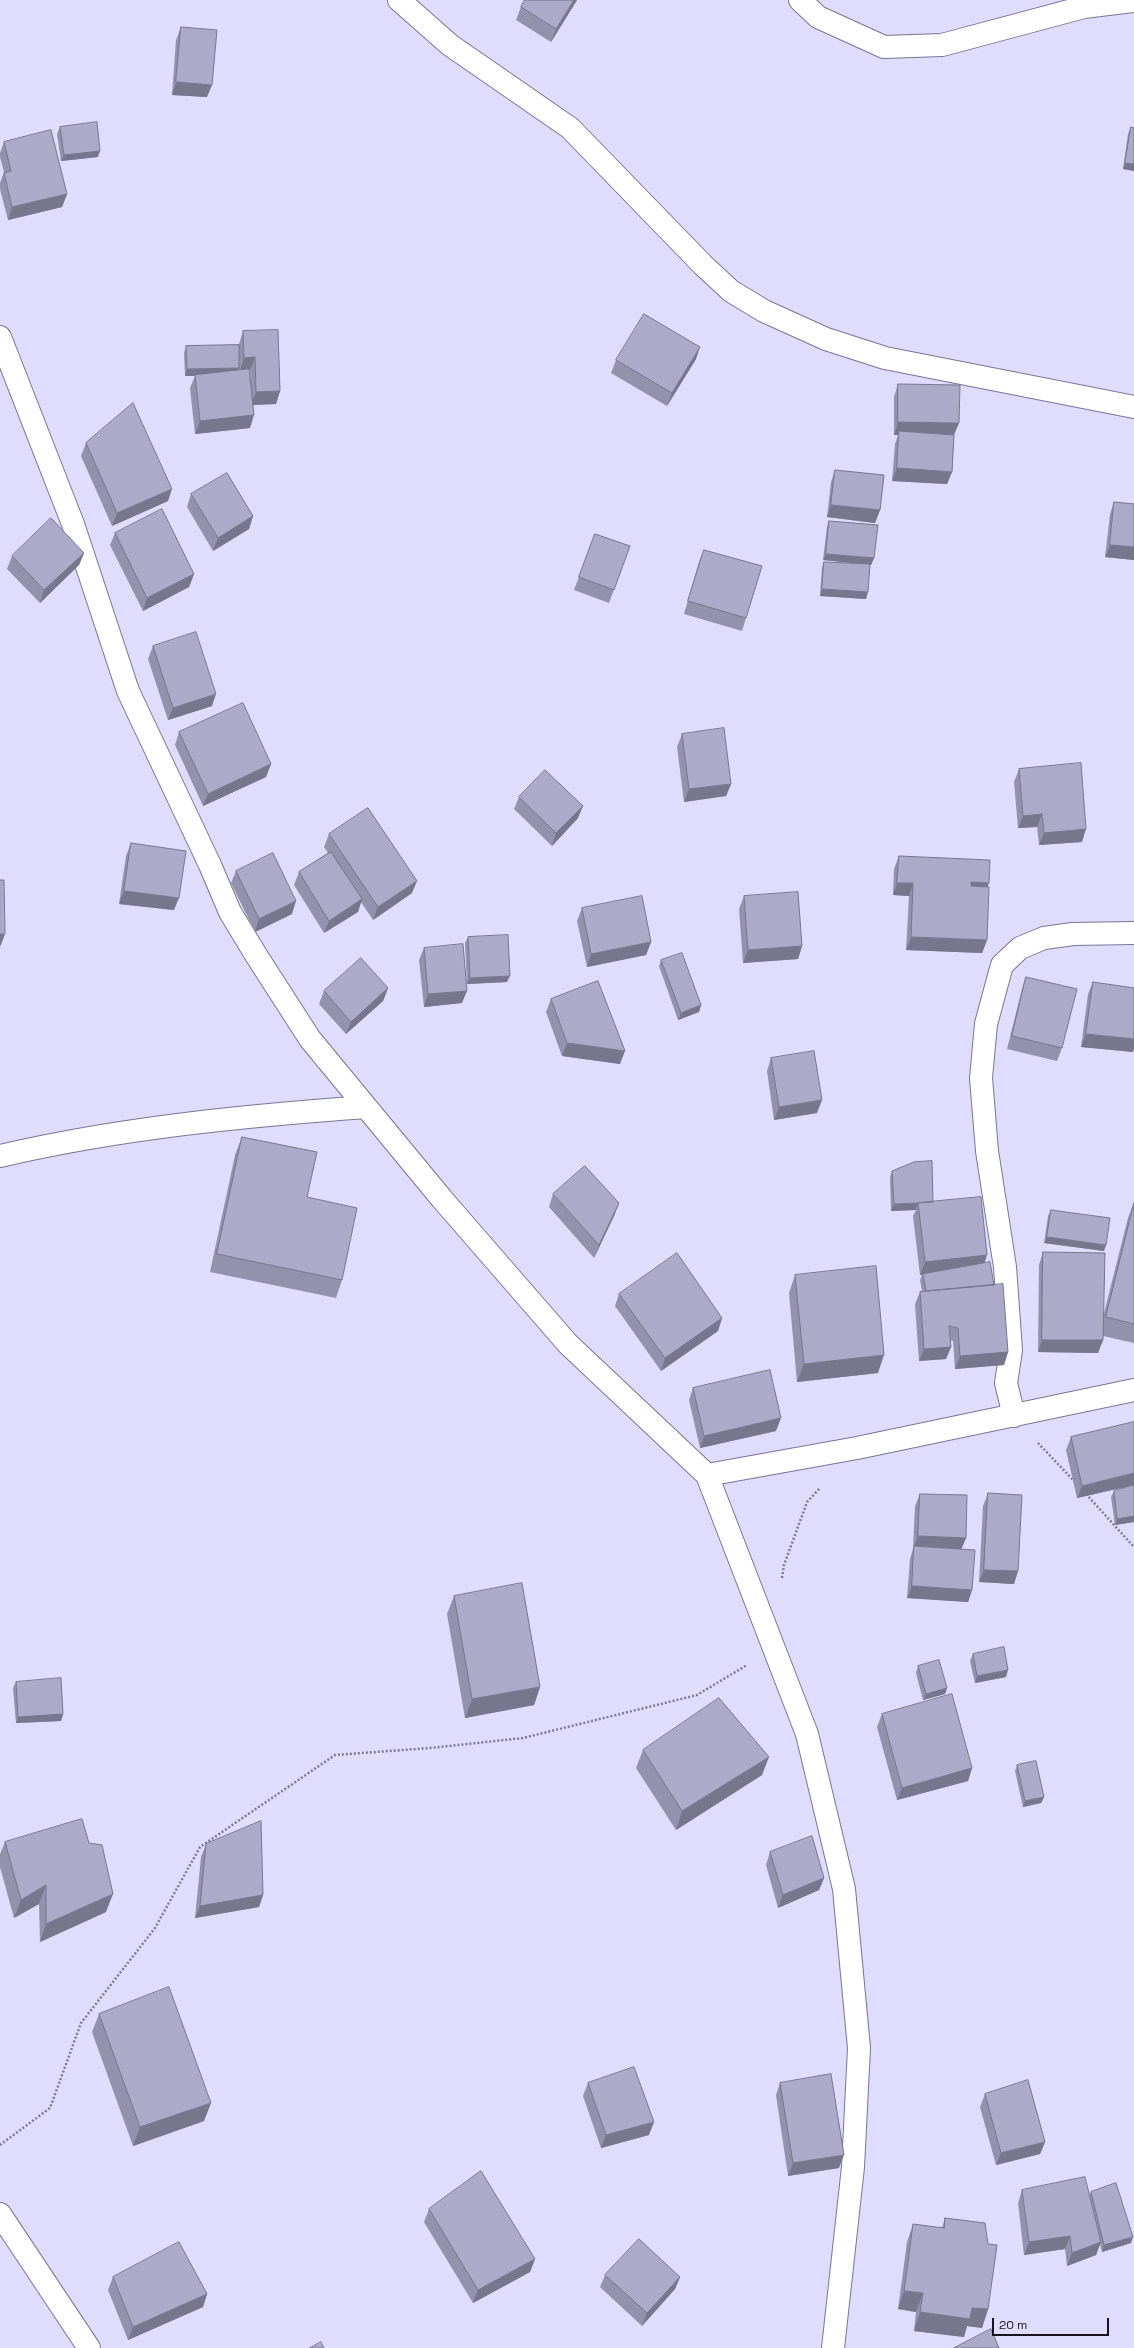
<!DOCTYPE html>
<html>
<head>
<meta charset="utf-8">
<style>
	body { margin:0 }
	#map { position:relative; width:1134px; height:2348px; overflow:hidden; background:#dfdcfe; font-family:"Space Grotesk",sans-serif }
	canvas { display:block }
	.scale { position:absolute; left:992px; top:2318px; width:117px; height:18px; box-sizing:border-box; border:2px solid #15141f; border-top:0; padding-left:5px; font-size:12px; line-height:14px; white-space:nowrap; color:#15141f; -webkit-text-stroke:3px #dfdcfe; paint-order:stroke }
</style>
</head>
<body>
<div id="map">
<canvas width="1134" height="2348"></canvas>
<div class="scale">20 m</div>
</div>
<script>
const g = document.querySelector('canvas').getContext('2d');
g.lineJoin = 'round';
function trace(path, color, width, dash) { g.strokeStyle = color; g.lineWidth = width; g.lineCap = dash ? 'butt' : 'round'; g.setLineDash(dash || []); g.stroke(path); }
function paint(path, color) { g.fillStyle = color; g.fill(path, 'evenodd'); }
const minor = new Path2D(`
	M399,0l51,45 120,83 133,137 28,26 33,20 62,28 59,19 249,49
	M800,0l18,17 66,30 58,-2 142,-38 50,-6
	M0,337l73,187 55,167 82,174 20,47 26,43 54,84 132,160 126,145 139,131 100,259 37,155 15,159 -6,119 -20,181
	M0,1156c120,-28 243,-40 366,-49
	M1014,1416l-8,-33 5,-33 -6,-83 -18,-116 -6,-73 5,-54 16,-59 18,-17 24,-10 29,-4 61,-1
	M707,1475l150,-27 277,-58
	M0,2214l89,134`);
trace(minor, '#787593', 24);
trace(new Path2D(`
	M1038,1443l38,40
	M1086,1494l48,53
	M782,1578l2,-13 23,-63 13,-14
	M0,2145l50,-37 31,-85 74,-95 45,-81 135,-92 95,-7 93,-10 174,-43 50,-30`), '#7d7b92', 2.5, [2, 2]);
trace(minor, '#fff', 22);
paint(new Path2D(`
	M525,0h52l-26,42 -35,-22 5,-13z
	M181,27l26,70 -35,-2 4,-55z
	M60,127l38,30 -37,4 -4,-27z
	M1131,127l3,1v43l-11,-2 5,-35z
	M4,142l63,52 -5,13 -54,13 -8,-31v-6l4,-11 -4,-15v-4z
	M243,331l37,60 -4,13 -23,1 -3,23 -55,6 -5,-46 5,-12h-10l-1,-23 2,-7 53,-1v-1zM249,370h1l1,12z
	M696,359l-29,47 -56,-33 5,-13z
	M898,384l56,51 -2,37 -5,12 -55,-3 3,-37 3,-9h-4v-38z
	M86,443l82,58 -56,25 -31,-70z
	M835,470l45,40 -5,13 -48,-6 4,-35z
	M191,494l62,22 -4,13 -36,22 -26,-44z
	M1114,502l20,2v56l-29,-3 5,-43z
	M829,521l45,37 -3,7h-1l-4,34 -46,-3 2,-28 2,-6 29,1 -30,-3 4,-33z
	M115,533l79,41 -5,13 -46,24 -33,-66z
	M595,534l35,12 -21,57 -35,-13z
	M704,550l42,68 -4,13 -58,-17 15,-52z
	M84,553l-5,12 -39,38 -33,-34 5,-13z
	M153,646l59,60 -44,14 -20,-61z
	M179,732l92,32 -5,13 -63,29 -28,-61z
	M682,734l49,50 -5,12 -42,6 -7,-55z
	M1019,769l63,73 -43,3 -2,-18 -19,1 -4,-46z
	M519,797l59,21 -26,28 -38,-37z
	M329,834l83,59 -39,27 -12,-18 -3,10 -34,21 -30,-48 5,-13 29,-19 -4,-6z
	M131,843l43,67 -55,-6 7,-48z
	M899,856l89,31 -1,53 -5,13 -76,-3 3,-54 -16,-1 1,-26z
	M236,871l56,43 -37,18 -24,-49z
	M744,896l58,50 -4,13 -55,4 -4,-54z
	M582,908l69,34 -5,13 -59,12 -10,-46z
	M468,937l39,45 -40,2 -2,-41z
	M424,948l38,55 -38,4 -5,-47z
	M661,960l40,45 -2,7 -21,8 -19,-54z
	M1026,977l36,71 -5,13 -50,-12 15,-60z
	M1093,982l40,70 -52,-5 7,-53z
	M388,988l-5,13 -37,33 -27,-30 5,-13z
	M551,999l69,65 -58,-8 -16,-44z
	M771,1058l46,55 -43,7 -7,-49z
	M242,1137l65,60 35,83 -6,18 -126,-26 25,-117z
	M892,1171l41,31 51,61 10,22 14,67 -4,13 -49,4 -2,-28 -3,-1 1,7 -5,12 -27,2 -4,-57 5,-12 2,-1 -2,-11 2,-5h-2l-7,-59 3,-6 -25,1 -1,-34z
	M553,1194l66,9 -5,13 -20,42 -45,-51z
	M1134,1202v141l-31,-7v4l-5,13 -60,-1 1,-87 4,-13 60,65 25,-99z
	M1051,1210l53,41 -60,-8 4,-27z
	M795,1275l83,98 -81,9 -8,-89z
	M619,1294l103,24 -4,13 -57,40 -46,-65z
	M693,1388l83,43 -76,17 -11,-48z
	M1134,1422v63l-57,13 -11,-48 5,-13z
	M1134,1485v37l-19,3 -4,-28 3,-6z
	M988,1493l30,78 -4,13 -35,-2 4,-76z
	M920,1494l46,44 -5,11 11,41 -4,12 -61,-4 3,-39 3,-10 2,-43z
	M454,1596l86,91 -6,18 -69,13 -18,-104z
	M973,1654l33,23 -31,6 -5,-22z
	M918,1666l29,22 -2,6 -22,6 -7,-27z
	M16,1682l47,32 -2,7 -45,2 -3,-35z
	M882,1714l90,54 -4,13 -71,19 -20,-73z
	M643,1750l119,25 -86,55 -40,-62z
	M1017,1765l27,32 -3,6 -18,4 -8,-36z
	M5,1842l101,70 -66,30 -1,-38 -25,14 -14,-51v-13z
	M206,1844l57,51 -4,12 -64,11 6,-61z
	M770,1852l54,26 -5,12 -41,18 -12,-43z
	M99,2014l105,107 -71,25 -41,-114z
	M588,2083l61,52 -48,13 -18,-52z
	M780,2083l59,85 -51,8 -12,-81z
	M985,2094l60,48 -5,12 -44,11 -16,-58z
	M1022,2190l67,6 2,-4 40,51 -29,9 -2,-8 -4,11 -29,11 -2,-17 -41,6 -6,-52z
	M429,2209l106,50 -5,13 -57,31 -49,-81z
	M945,2218l43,91 -6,19 -15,-2 -3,11 -50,-6 2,-19 -18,-3 9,-67 6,-18 29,4z
	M605,2275l75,2 -5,12 -33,37 -42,-39z
	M113,2277l94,17 -4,13 -75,33 -20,-50z`), '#9491ad');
paint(new Path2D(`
	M574,0h3l-26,42 5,-13z
	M176,82l36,3 -5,12 -35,-2z
	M100,151l-2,6 -37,4 3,-6z
	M1125,163l9,1v7l-11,-2z
	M67,194l-5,13 -54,13 4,-13z
	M700,347l-4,12 -29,47 5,-13z
	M255,357l-5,13 -10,1 4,-13z
	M239,368l-2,7 -52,1 2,-7z
	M280,391l-4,13 -25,1 5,-13z
	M254,415l-4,13 -55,6 5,-13z
	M898,422l61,1 -5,12 -55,-4 -1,4h-4z
	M897,468l55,4 -5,12 -55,-3z
	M172,489l-4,12 -56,25 5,-13z
	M831,505l49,5 -5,13 -48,-6z
	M253,516l-4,13 -36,22 5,-13z
	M1110,545l24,2v13l-29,-3z
	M84,553l-5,12 -39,38 4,-13z
	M826,554l48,4 -3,7 -48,-5z
	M194,574l-5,13 -46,24 4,-13z
	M822,589l46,3 -2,7 -46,-3z
	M216,694l-4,12 -44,14 5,-12z
	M271,764l-5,13 -63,29 5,-12z
	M731,784l-5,12 -42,6 5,-13z
	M583,806l-5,12 -26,28 4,-13z
	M1042,814l-5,13 -19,1 5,-12z
	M1086,829l-4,13 -43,3 5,-12z
	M417,881l-5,12 -39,27 5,-13z
	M971,882l18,1 -5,12h-17z
	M897,883h16l-4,13 -16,-1z
	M124,891l55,7 -5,12 -55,-6z
	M362,899l-4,13 -34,21 5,-12z
	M296,901l-4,13 -37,18 4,-13z
	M0,934h5l-5,13z
	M911,937l76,3 -5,13 -76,-3z
	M651,942l-5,13 -59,12 4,-13z
	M802,946l-4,13 -55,4 5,-13z
	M510,976l-3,6 -40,2 3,-6z
	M388,988l-5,13 -37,33 5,-12z
	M467,991l-5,12 -38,4 4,-13z
	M701,1005l-2,7 -21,8 3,-7z
	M1086,1034l48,5v10l-1,3 -52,-5z
	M567,1043l58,8 -5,13 -58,-8z
	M822,1100l-5,13 -43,7 5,-13z
	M619,1203l-5,13 -20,42 5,-13z
	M918,1203l-2,7 -25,1 3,-7 39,-1z
	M1047,1237l59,8 -2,6 -60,-8z
	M987,1255l-4,13 -60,6 -1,1h-2l5,-13z
	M722,1318l-4,13 -57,40 4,-13z
	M1042,1340h61l-5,13 -60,-1z
	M951,1347l-5,12 -27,2 5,-12z
	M1008,1352l-4,13 -49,4 5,-13z
	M884,1355l-6,18 -81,9 7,-18z
	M781,1418l-5,13 -76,17 4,-12z
	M1134,1473v12l-57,13 5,-12z
	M1134,1516v6l-19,3 2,-6z
	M918,1536l48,2 -5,12 -47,-4z
	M984,1570l34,1 -4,13 -35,-2z
	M912,1586l60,4 -4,12 -61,-4z
	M1008,1670l-2,7 -31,6 2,-7z
	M540,1687l-6,18 -69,13 7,-19z
	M947,1688l-2,6 -22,6 3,-6z
	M63,1714l-2,7 -45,2 2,-6z
	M769,1757l-7,18 -86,55 6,-19z
	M972,1768l-4,13 -71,19 5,-12z
	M1044,1797l-3,6 -18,4 2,-6z
	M824,1878l-5,12 -41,18 5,-13z
	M46,1885l-7,19 -25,14 7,-18z
	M113,1894l-7,18 -66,30 6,-18z
	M263,1895l-4,12 -64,11 5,-12z
	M211,2103l-7,18 -71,25 7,-19z
	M654,2122l-5,13 -48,13 5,-13z
	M1045,2142l-5,12 -44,11 5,-12z
	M844,2155l-5,13 -51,8 5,-13z
	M1070,2236l-5,13 -41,6 5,-13z
	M1133,2237l-2,6 -29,9 2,-7z
	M1101,2242l-5,13 -29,11 5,-13z
	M535,2259l-5,13 -57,31 5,-13z
	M680,2277l-5,12 -33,37 5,-13z
	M904,2291l19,2 -7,19 -18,-3z
	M207,2294l-4,13 -75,33 5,-13z
	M972,2308l16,1 -6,19 -15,-2 -3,11 -50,-6 6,-19z`), '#78768d');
const building = new Path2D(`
	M525,0h49l-18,29 -35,-22z
	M181,27l36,3 -5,55 -36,-3z
	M97,122l3,29 -36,4 -4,-28z
	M1131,127l3,1v36l-9,-1z
	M51,130l16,64 -55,13 -8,-34 7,-2 -7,-29z
	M644,314l56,33 -28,46 -56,-33z
	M278,330l2,61 -24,1 -1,-35 -11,1 -1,-27z
	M239,345v23l-52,1 -1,-23z
	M249,369l5,46 -54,6 -5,-46z
	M898,384l62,1 -1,38 -61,-1z
	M133,403l39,86 -55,24 -31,-70z
	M899,431l55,4 -2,37 -55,-4z
	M835,470l49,5 -4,35 -49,-5z
	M227,473l26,43 -35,22 -27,-44z
	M1114,502l20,2v43l-24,-2z
	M162,509l32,65 -47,24 -32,-65z
	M51,518l33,35 -40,37 -32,-34z
	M829,521l49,4 -4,33 -48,-4z
	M595,534l35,12 -16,44 -35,-13z
	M704,550l58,16 -16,52 -58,-17z
	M824,562l46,2 -2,28 -46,-3z
	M196,632l20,62 -43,14 -20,-62z
	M243,703l28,61 -63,30 -29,-62z
	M724,728l7,56 -42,5 -7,-55z
	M1081,763l5,66 -42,4 -2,-19 -19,2 -4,-47z
	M545,770l38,36 -27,27 -37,-36z
	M368,808l49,73 -39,26 -49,-73z
	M131,843l55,8 -7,47 -55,-7z
	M331,852l31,47 -33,22 -30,-49z
	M273,853l23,48 -37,18 -23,-48z
	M899,856l91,4 -1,23 -18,-1v4l18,1 -2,53 -76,-3 2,-54h-16z
	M0,880h4l1,54h-5z
	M798,892l4,54 -54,4 -4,-54z
	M642,896l9,46 -60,12 -9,-46z
	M508,935l2,41 -40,2 -2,-41z
	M463,944l4,47 -39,3 -4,-46z
	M682,953l19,52 -20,8 -20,-53z
	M361,958l27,30 -37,34 -27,-31z
	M1026,977l51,12 -15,59 -50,-12z
	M598,981l27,70 -58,-8 -16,-44z
	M1093,982l41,6v51l-48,-5z
	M814,1051l8,49 -43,7 -8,-49z
	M242,1137l75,15 -10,45 50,11 -15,72 -125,-26z
	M932,1161l1,41 -14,1 -25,1 -2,-33 22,-9z
	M585,1166l34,37 -20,42 -46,-51z
	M981,1197l6,58 -62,7 -7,-59z
	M1134,1203v121l-28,-7z
	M1051,1210l59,8 -4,27 -59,-8z
	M1043,1252l62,1 -2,87h-61z
	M677,1253l45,65 -57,40 -46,-64z
	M990,1262l4,23 -68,6 -3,-17z
	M876,1266l8,89 -80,9 -9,-89z
	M1003,1284l5,68 -48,4 -2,-28 -9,-2 2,21 -27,2 -4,-57z
	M770,1370l11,48 -77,18 -11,-48z
	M1134,1422v51l-52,13 -11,-49z
	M1134,1485v31l-17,3 -3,-28z
	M988,1493l34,2 -4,76 -34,-1z
	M920,1494l47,1 -1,43 -48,-2z
	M914,1546l61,4 -3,40 -60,-4z
	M522,1583l18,104 -68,12 -18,-103z
	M1004,1647l4,23 -31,6 -4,-22z
	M939,1660l8,28 -21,6 -8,-28z
	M61,1678l2,36 -45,3 -2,-35z
	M952,1694l20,74 -70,20 -20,-74z
	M719,1698l50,59 -87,54 -39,-61z
	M1036,1761l8,36 -19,4 -8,-36z
	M82,1819l7,24 13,2 11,49 -67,30v-39l-25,15 -16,-58z
	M261,1821l2,74 -63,11 6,-62z
	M812,1836l12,42 -41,17 -13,-43z
	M169,1987l42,116 -71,24 -41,-113z
	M634,2067l20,55 -48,13 -18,-52z
	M831,2074l13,81 -51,8 -13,-80z
	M1028,2080l17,62 -44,11 -16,-59z
	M481,2171l54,88 -57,31 -49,-81z
	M1085,2177l16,65 -29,11 -2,-17 -41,6 -7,-52z
	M1116,2183l17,54 -29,8 -13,-53z
	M945,2218l40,5 3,21 9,1 -9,64 -16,-1 -2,11 -50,-7 3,-19 -19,-2 9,-67 31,4z
	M639,2239l41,38 -33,36 -42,-38z
	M179,2242l28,52 -74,33 -20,-50z
	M991,2329l8,19h-45z
	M321,2342l3,6h-14z`);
paint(building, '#aca9c9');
trace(building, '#78768d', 1);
</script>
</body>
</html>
